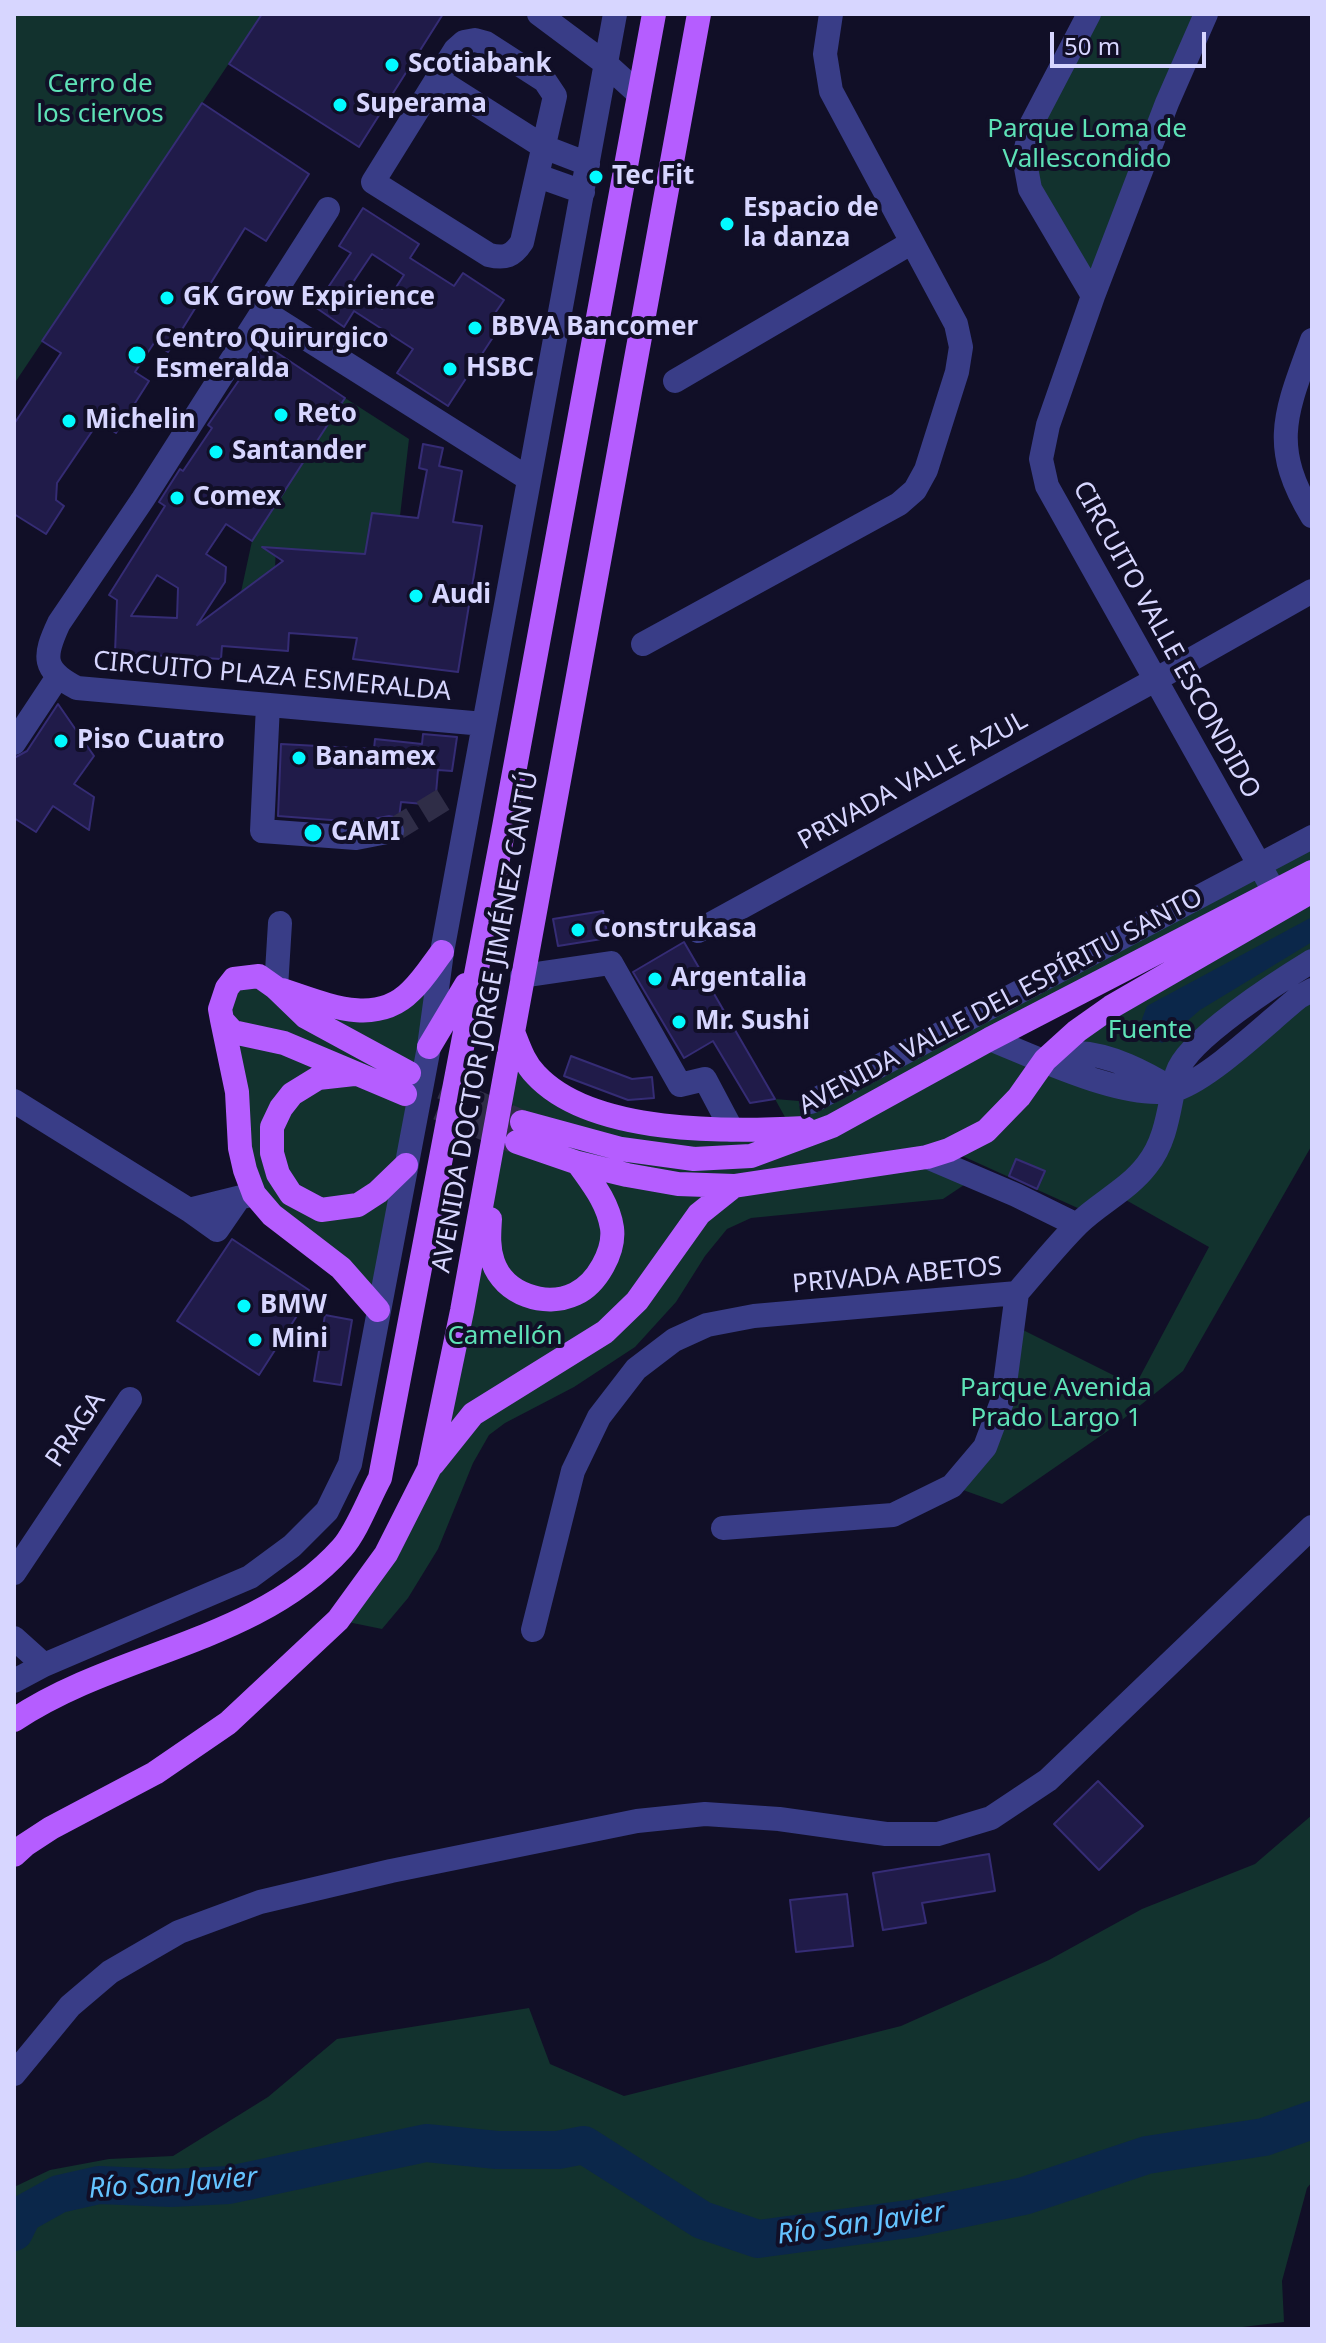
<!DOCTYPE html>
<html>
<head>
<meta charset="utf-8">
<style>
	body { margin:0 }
	#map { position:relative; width:1326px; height:2343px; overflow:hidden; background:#110f27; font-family:"Noto Sans",sans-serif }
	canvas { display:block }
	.frame { position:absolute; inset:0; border:16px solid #d7d6ff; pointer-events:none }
	.scale { position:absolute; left:1050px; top:32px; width:156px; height:36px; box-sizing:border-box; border:4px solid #d7d6ff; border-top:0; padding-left:10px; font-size:24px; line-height:28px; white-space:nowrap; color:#d7d6ff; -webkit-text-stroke:6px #110f27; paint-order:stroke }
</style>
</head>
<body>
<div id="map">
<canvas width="1326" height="2343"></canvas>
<div class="frame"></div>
<div class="scale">50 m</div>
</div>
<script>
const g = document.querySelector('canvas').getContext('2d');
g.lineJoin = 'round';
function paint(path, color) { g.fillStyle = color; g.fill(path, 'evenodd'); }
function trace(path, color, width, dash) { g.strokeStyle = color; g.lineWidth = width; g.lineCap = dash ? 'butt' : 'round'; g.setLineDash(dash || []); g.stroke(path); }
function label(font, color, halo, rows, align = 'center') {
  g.font = font + ' "Noto Sans",sans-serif'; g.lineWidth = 8; g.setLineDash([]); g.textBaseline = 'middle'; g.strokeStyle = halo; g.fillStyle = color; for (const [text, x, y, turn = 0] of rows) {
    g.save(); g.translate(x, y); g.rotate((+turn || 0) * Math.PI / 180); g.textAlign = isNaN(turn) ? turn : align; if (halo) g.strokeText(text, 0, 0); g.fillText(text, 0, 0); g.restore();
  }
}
paint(new Path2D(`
	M14,14h248l-248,370z
	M1089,14h117l-113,282 -63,-107 2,-66z
	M345,398l64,41 -9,77 -28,-2 -7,40 -89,-6 -1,20 -34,24 11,-51z
	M1312,837v35l-321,167 54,21 267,-169v70l-128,94 -9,35 137,-100v155l-129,226 -71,57 -110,76 -50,-18 33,-39 28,-122 122,61 74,-139 -92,-52 -26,19 -142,-64 27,27 -33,22 -192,19 -24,11 -22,27 -29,46 -41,45 -61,40 -69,36 -16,12 -16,28 -35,86 -30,49 -26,31 -44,-9 91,-151 61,-309 26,-18 6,-20 -19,-34 10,-56 22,42 43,29 104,25h109l-16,-29 36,3zM1099,1057l43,34 -73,-19z
	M442,952l-27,164 -37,194 -124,-116 -32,-195 12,-20 147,30z
	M1312,1815v367l-5,6 -25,93 2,41 -58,7h-1212v-142l36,-17 59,-11 64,-3 95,-59 69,-58 192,-31 21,56 74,32 277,-70 148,-66 93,-51 113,-45z`), '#12322e');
paint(new Path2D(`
	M1312,917v25l-112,68 -38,33 -11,-7 -9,-17 5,-13z`), '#0b274a');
trace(new Path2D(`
	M14,2232l9,-18 36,-20 40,-9 72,3 58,-3 197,-42 71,7h61l26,-5 118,75 56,19 158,-21 108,-22 123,-41 117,-18 48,-17`), '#0b274a', 38);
const building = new Path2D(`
	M262,14h181l-84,133 -130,-83z
	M202,103l107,71 -43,67 -21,-13 -77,124 -14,-9 -19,29 14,9 -33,52 -17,-12 -42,62 -1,17 8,6 -18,28 -32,-20v-90l47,-71 -19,-12z
	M363,208l56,36 -9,14 44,28 9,-13 41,27 -13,19 10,6 -53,81 -51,-33 16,-24 -59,-38 -10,16 -29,-20 36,-54 -12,-7zM372,254l32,21 -22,34 -33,-21z
	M264,344l81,54 -93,143 -26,-17 -20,30 20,13 -1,15 -28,43 86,-64 -21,-14 103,7 7,-41 46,5 9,-48 -8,-2 4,-24 20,4 -4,18 23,5 -9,51 29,4 -24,146 -105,-13 4,-21 -68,-5 -1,18 -66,-5 -1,13 -106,-6 2,-53 -8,-5 56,-89 -6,-4 21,-33 3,2 29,-43 -4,-3zM157,575l21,13 -1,30 -46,-2z
	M58,704l36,52 -20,28 20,13 -5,33 -36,-24 -17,26 -22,-14v-60l13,-7z
	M423,734l34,3 -5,34 -14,-1 -3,35 -34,-3 -2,16 -10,-2 -31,6 -80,-6 3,-72 93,5 1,-10 47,5z
	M603,911l5,27 -50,8 -5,-27z
	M684,942l91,157 -25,4 -37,-62 -29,17 -48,-81 -3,-5z
	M571,1056l61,23 20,-2 2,21 -26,2 -64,-24z
	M1016,1159l29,12 -8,18 -28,-13z
	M232,1239l77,51v7l-50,78 -82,-54z
	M325,1315l27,5 -11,65 -27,-4z
	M1098,1781l45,45 -44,44 -45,-46z
	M989,1854l6,37 -73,12 4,20 -43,7 -10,-57z
	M847,1894l6,52 -57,6 -6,-52z`);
paint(building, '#201b49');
trace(building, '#352c75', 2);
trace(new Path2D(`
	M392,831l57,-35`), '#2f2d47', 24, [24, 12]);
trace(new Path2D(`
	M409,1073l113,49
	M405,1094l108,47`), '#2f2d47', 24, [24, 12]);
trace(new Path2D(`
	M539,14l67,50 33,30
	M1089,14l-57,109 -8,34 6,32 63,107
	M1206,14l-39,89 -74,193 -45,129 -7,34 6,27 227,405
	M475,40l11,3 59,38 10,15 -33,146c-9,14 -17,17 -33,13l-116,-73 82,-132 9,-8z
	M437,79l107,68 44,17
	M538,176l45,16
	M328,209l-185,290 -84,124c-16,34 -17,47 18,65l407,36
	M263,311l266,168
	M1312,340c-26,72 -43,105 0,176
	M675,381l236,-138
	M643,644l256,-140 16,-14 11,-20 31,-98 4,-25 -5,-23 -125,-233 -6,-37 6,-40
	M268,705l-6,126 94,7 36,-7
	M14,743l43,-65
	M698,931l457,-251 157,-89
	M522,976l89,-13 69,122 25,-6 27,51
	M276,988l4,-65
	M990,1039c43,17 144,66 187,50 35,-12 91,-67 122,-92l13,-7
	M1045,1060c10,-2 22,-7 32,-7 34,1 69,20 97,37
	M14,1101l175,109
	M811,1102l501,-265
	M927,1157l89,38 61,30
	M239,1198l-22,32 -28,-20 65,-16
	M1017,1293c20,-23 39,-47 61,-69 21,-21 50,-34 69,-59 21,-26 22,-61 30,-92 9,-33 104,-93 135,-112
	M723,1528l170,-13 59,-29 33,-39 18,-48 14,-106
	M14,1573l116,-174
	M533,1630l40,-159 26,-54 37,-48 38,-29 33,-15 47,-9 263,-23
	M14,1638l30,27
	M14,1681l30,-16 206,-88 42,-31 35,-35 23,-47 79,-417 13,-95 173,-938
	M14,2074l56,-68 40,-34 69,-40 81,-30 131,-31 246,-50 68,-7 74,5 107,15h52l53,-16 57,-38 264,-253`), '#393d87', 24);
trace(new Path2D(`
	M282,990c41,13 93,38 129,1 12,-11 21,-26 31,-39
	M222,1020l15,72 3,56 5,22 9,24 18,21 69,53 37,42
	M513,1032c6,15 11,31 23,43 56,60 193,57 269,53
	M429,1047l37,-62
	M354,1074l-36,4 -26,16 -11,14 -9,19v26l6,21 13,20 30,16 37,-5 20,-13 28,-27
	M405,1094l-121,-51 -51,-11 -11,-12 -2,-11 7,-21 7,-9 25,-3 17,12 30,29 103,56
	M522,1122l99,27 73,10 57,-3 81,-30 158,-87 322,-167
	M517,1142l61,21 49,12 51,9 56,2 193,-29 22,-7 37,-19 33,-34 26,-37 32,-29 34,-24 201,-116
	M490,1219c-1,15 -2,29 3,43 11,32 52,46 82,32 22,-10 40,-43 37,-66 -4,-26 -20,-45 -34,-65
	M433,1464l40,-50 132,-82 32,-31 62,-87 35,-28
	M14,1720c103,-69 243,-77 328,-172 15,-17 27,-50 38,-70l124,-651 150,-813
	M14,1855l11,-10 26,-17 104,-55 73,-50 110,-103 48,-66 43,-85 33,-158 237,-1297`), '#b55dff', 24);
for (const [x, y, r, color] of [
	[392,65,8,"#02faff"],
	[340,105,8,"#02faff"],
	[596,177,8,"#02faff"],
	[727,224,8,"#02faff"],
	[167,298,8,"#02faff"],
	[475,328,8,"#02faff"],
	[137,355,10,"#02faff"],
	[450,369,8,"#02faff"],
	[281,415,8,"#02faff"],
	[69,421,8,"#02faff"],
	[216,452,8,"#02faff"],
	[177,498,8,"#02faff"],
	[416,596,8,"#02faff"],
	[61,741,8,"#02faff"],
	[299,758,8,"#02faff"],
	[313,833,10,"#02faff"],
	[578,930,8,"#02faff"],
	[655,979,8,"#02faff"],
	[679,1022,8,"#02faff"],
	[244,1306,8,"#02faff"],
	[255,1340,8,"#02faff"]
]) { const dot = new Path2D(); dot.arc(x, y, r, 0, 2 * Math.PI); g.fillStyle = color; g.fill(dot); trace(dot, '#110f27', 3); }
label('bold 26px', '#d7d6ff', '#110f27', [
	["Scotiabank",408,65],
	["Superama",356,105],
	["Tec Fit",612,177],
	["Espacio de",743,209],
	["la danza",743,239],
	["GK Grow Expirience",183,298],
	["BBVA Bancomer",491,328],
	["Centro Quirurgico",155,340],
	["Esmeralda",155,370],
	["HSBC",466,369],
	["Reto",297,415],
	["Michelin",85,421],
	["Santander",232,452],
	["Comex",193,498],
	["Audi",432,596],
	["Piso Cuatro",77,741],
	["Banamex",315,758],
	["CAMI",331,833],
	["Construkasa",594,930],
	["Argentalia",671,979],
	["Mr. Sushi",695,1022],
	["BMW",260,1306],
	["Mini",271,1340]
], 'left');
label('26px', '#5ee2b7', '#110f27', [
	["Cerro de",100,85],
	["los ciervos",100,115],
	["Parque Loma de",1087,130],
	["Vallescondido",1087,160],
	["Fuente",1150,1031],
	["Camellón",505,1337],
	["Parque Avenida",1056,1389],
	["Prado Largo 1",1056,1419]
]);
label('26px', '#d7d6ff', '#110f27', [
	["CIRCUITO VALLE ESCONDIDO",1166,640,61],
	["CIRCUITO PLAZA ESMERALDA",272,677,5],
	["PRIVADA VALLE AZUL",913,781,-29],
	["AVENIDA VALLE DEL ESPÍRITU SANTO",1001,1002,-28],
	["AVENIDA DOCTOR JORGE JIMÉNEZ CANTÚ",486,1022,-80],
	["PRIVADA ABETOS",897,1276,-5],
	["PRAGA",76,1430,-56]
]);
label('italic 28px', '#64c3ff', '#110f27', [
	["Río San Javier",173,2184,-4],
	["Río San Javier",861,2224,-8]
]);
</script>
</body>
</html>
